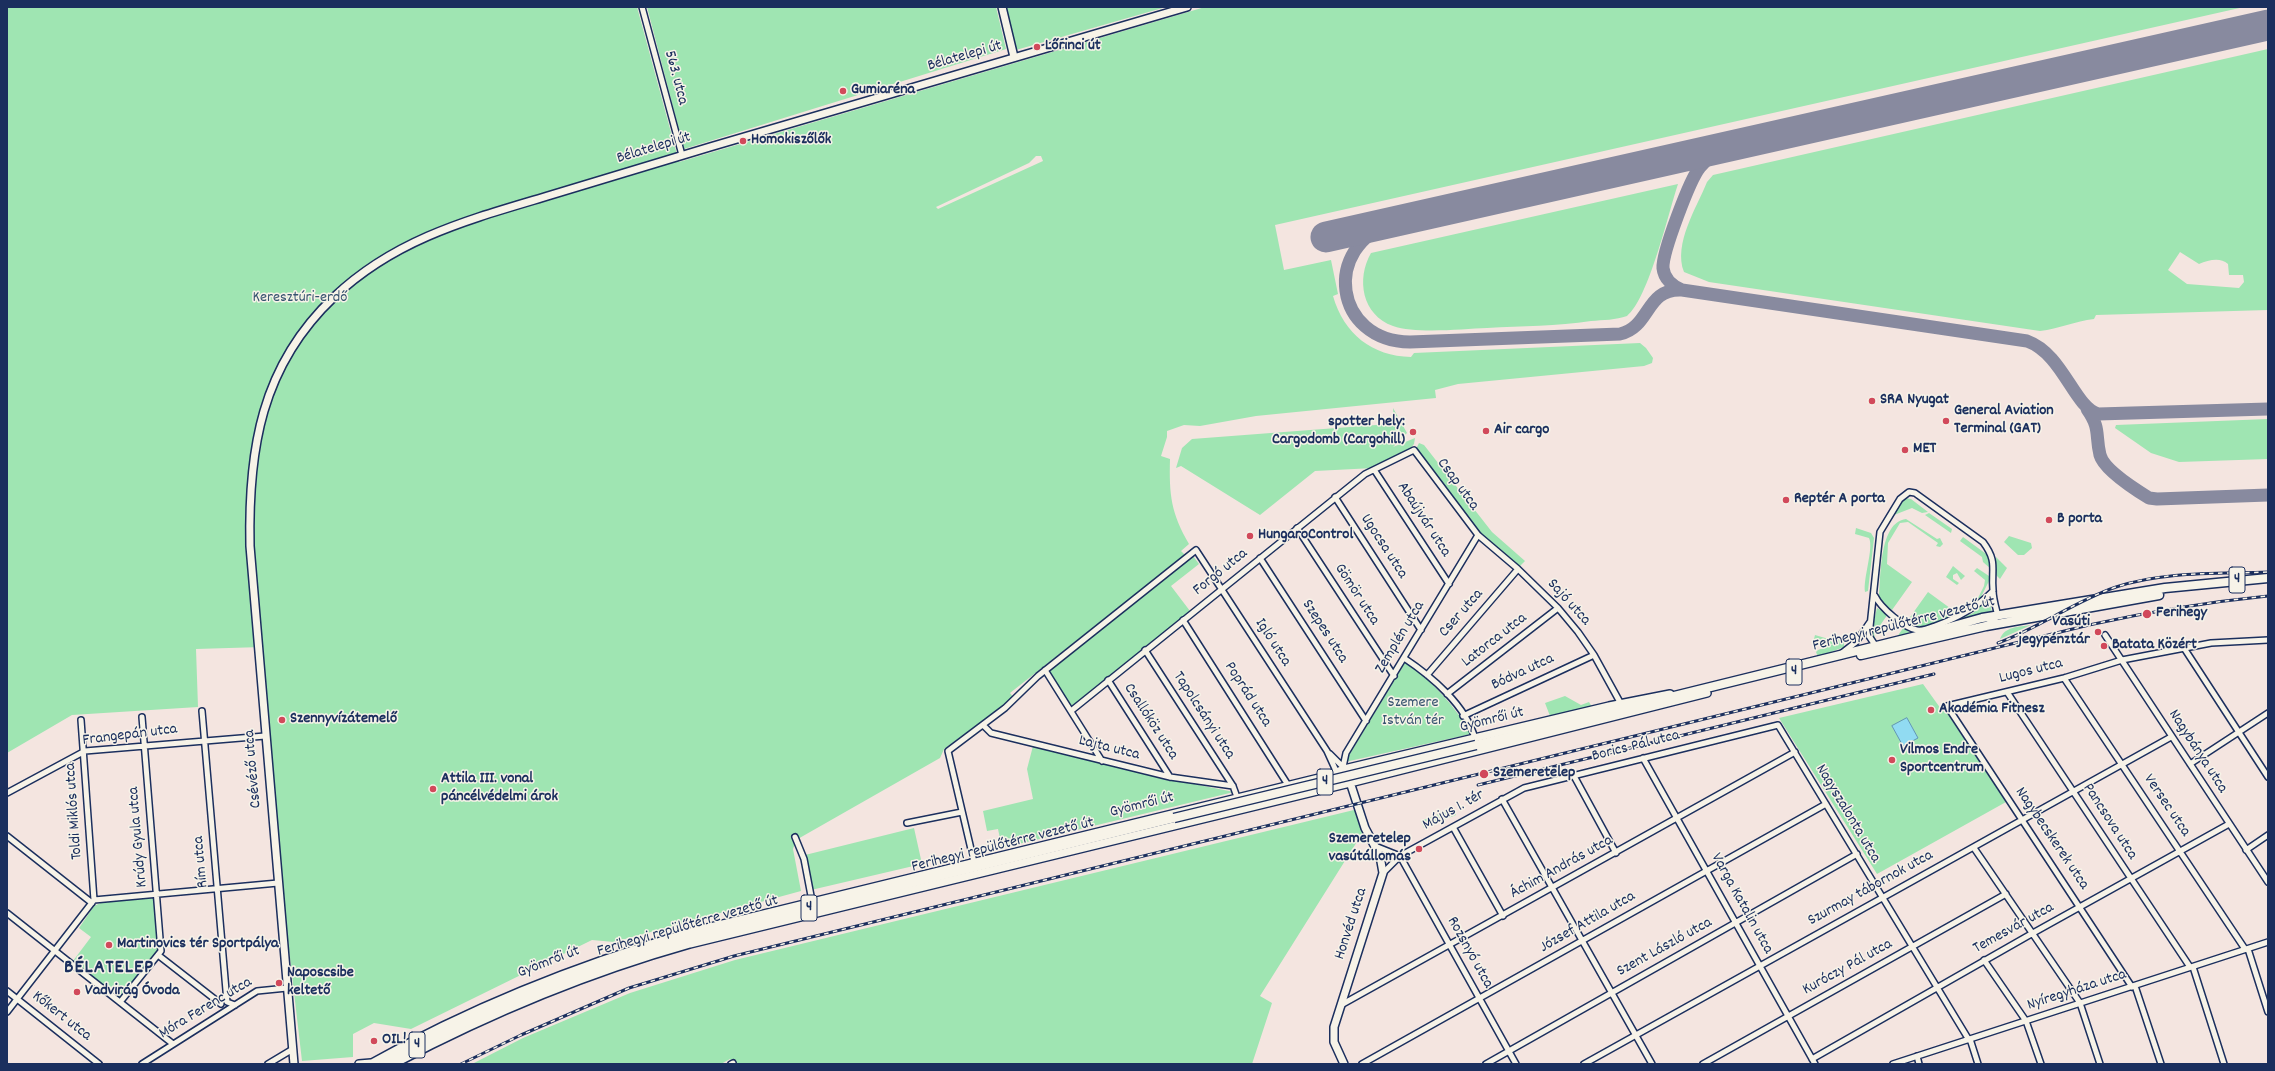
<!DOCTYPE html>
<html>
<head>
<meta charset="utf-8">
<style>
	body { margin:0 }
	#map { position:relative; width:2275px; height:1071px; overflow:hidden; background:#f4e5e0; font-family:Dekko,sans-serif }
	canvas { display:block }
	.frame { position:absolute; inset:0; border:8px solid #1b2f5e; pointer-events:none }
</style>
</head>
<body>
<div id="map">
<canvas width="2275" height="1071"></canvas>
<div class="frame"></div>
</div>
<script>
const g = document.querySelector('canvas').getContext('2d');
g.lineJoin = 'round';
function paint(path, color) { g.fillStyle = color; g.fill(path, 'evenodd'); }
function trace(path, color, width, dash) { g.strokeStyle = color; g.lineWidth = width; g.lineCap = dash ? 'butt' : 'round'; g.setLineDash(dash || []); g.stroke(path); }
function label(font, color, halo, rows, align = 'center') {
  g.font = font + ' Dekko,sans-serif'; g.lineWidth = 3; g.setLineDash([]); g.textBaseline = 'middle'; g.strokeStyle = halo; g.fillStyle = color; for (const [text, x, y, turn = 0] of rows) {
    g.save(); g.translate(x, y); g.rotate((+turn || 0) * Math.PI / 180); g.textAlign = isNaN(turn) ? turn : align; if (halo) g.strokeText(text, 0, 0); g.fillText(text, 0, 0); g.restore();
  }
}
paint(new Path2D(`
	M7,7h630l42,155 526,-155h1039l-969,218 9,45 47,-10 7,34 -5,2c11,38 39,60 78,61l3,-4 226,-10 6,5 7,10 -1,5 -8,3 -186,18 -23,6 1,8 -180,18 -56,10 -16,-1 -17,6v6l-6,19 9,3c-1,36 1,54 19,85l-8,7 4,4 -175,138 4,5 -70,51 -4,9 -144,82 -3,9 8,42 -187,51 -22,-2 -181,89 -37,-6 -21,11v23l-51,4 -21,-180 -19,-234 -66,2 2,58 -126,8 -65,38zM1036,156h5l2,5 -105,48 -2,-2 93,-44z
	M647,7h349l10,42 -322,100z
	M1005,7h161l-150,43z
	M2268,49v261l-172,5 -2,4c-19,2 -35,10 -54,12l-331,-49 -25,-10c-11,-28 13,-65 23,-90l6,-7zM2180,252l19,12c10,-4 21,-7 29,0l1,11h14l1,7 -5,6 -52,-4 -19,-14z
	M1678,184c-10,30 -29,114 -51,132 -11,4 -24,4 -36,5 -34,5 -69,5 -104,7 -25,1 -71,6 -94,-2 -31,-11 -37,-47 -22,-73z
	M1393,408l14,25 -14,14 22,-9 -1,6 -4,5 -36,19 -59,3 -55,44 -79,-49 -5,2 6,-20 10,-9 184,-14 18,-3z
	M2268,419v40l-89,3 -28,-9 -36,-25 1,-3z
	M1419,443l5,2 68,87 33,29 -6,6 -40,-34 -63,-84z
	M1905,498l6,1 17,13 -6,1 -10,-5 -18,7 6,-14z
	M1929,513l23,16 -1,4 -26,-18z
	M1906,519l31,20 3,-1 3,6 -3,3 -4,-1 2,-3 -30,-21 -8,1 -12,20 -1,21 25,18 -20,28 -11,-8 -2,-5c2,-20 0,-75 27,-78z
	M1856,528l15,5 3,5 -6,53 -3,1c-2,-14 9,-44 4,-54l-14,-4z
	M2009,536l22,7 1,5 -8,7h-6l-14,-13z
	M1963,537l26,19 3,14 -9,-8 -1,-5 -22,-16z
	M1193,556l6,8 -28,22 19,25 -119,96 -22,-36z
	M1996,557l11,11 -7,11 -4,-4z
	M1953,566l12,10 -4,4 -4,-7 -4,2v4l6,4 -2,2 -11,-8z
	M1977,568l12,8 1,3 -10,20 -2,-1 6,-12 1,-6 -11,-9z
	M1928,592l26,19 24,-10c-11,9 -62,38 -70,19z
	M1989,599l3,14 -39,9 20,-9z
	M1877,608l11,6 -14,20 2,7 20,-3 8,-11 7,7 -34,9 -6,-9z
	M2031,625l-31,14c5,-13 19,-12 31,-14z
	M1815,635l17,5 12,-2v9l-26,10 -2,-5 2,-2 16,-6 -8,1 -12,-6z
	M1406,661c26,21 48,43 65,73l-126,28z
	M1923,684l18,25 4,1 61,92 -129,72 -98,-156z
	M1565,696l16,9 8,-3 3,5 -42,9 -5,-13z
	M1033,746l126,31 75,15 -232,56 -4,-19 -11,2 -4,-20 50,-12 -6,-30z
	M1454,808l2,7 -32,13 -3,-7z
	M1358,809l7,20 -105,167 12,7 -20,61h-519l-3,-5 -9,5h-249l51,-26 107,-45 105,-33z
	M914,828l8,36 -111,26 -6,-35z
	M155,898l4,52 -39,48 -47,-37 18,-24 -12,-9 15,-22 11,-5z`), '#9fe5b2');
const water = new Path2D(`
	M1907,718l11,20 -15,8 -11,-20z`);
paint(water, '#91dbf2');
trace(water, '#6296b7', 1);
trace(new Path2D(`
	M1393,222c-72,25 -59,119 17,120l210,-8c31,-7 25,-46 62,-44l345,51c36,13 47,66 71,73l170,-5
	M1682,290c-10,-4 -18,-12 -19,-22 -1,-15 27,-89 37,-101 9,-11 22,-18 36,-23
	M2087,409c14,20 8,25 13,46 4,15 36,35 49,43l8,1 111,-4`), '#888a9f', 13);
trace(new Path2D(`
	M1326,237l942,-212`), '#888a9f', 31);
const minor = new Path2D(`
	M642,7l40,148
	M1375,471l74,113
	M1335,497l86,133
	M1297,528l97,148
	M1260,558l106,163
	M1875,596c6,12 29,32 42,34 6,1 13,-2 18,-4 23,-8 41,-18 58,-35
	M1183,620l105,165
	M2105,635l163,247
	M1877,648l-8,-12 11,-104 20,-33 9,-7 6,1 68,49c15,20 8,27 10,48 0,9 3,18 5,26l-10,8
	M2184,648l84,129
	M1145,650l88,136 4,11
	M1842,653l14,-11 14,-20
	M1404,658c27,18 63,48 71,81
	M1045,670l57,91
	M1427,675l91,-106
	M2064,678l181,271
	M1108,680l62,97
	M2007,692l183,275
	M1447,694l111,-86
	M202,711l25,291 8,3
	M1071,711l294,-237 49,-24 64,85 40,34 40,39 20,24 16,23 27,49
	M1463,716l131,-61
	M81,720l13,180
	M983,725l8,8 179,44 63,9
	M1330,754l13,13
	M1643,758l172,306
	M2190,764l78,-51
	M1343,767l3,-14 132,-218
	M1574,776l42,77
	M7,793l78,-42 180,-15
	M1502,799l150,265
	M907,823l55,-11
	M1453,827l50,89
	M7,836l85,67
	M795,837l9,22 8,42
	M1375,846l25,10
	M1974,848l106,155
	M2246,850l22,-15
	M1400,856l116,208
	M974,862l-26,-111 57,-43 33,-32 158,-126 131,201 10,22
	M1383,873l17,-17 124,-68 254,-63 191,315
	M7,913l166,131
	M2248,949l20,63
	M158,955l63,49
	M1984,960l42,61 15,43
	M2193,967l31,97
	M2135,986l26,78
	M2132,987l-185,-281 117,-28 58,-18 89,-17 57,-3
	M7,991l92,73
	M121,1001l40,-50 -19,-234
	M2080,1003l20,61
	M1341,1005l454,-253
	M7,1012l87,-112 184,-17
	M1970,1039l8,25
	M1917,1056l2,8
	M1812,1059l221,-126 196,-109
	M142,1064l115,-73 30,-3
	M268,1064l25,-15
	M731,1064l2,-1
	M1362,1064l464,-260
	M1486,1064l371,-210
	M1584,1064l587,-327
	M1703,1064l303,-170
	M1893,1064l375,-122`);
const tertiary = new Path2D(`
	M1002,7l12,50
	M359,1064l12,-1
	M370,1064c103,-58 207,-99 320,-132l633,-155 21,-8 265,-63 61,-12
	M394,1064c95,-50 193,-91 296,-120l660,-161 357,-90
	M1344,1064l-10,-22v-15l49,-154 -3,-17 -15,-28 -16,-49`);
const secondary = new Path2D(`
	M294,1064l-44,-518c-2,-96 11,-180 84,-249 62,-59 137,-78 217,-102 53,-16 106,-32 159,-48 159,-46 318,-94 477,-140`);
const primary = new Path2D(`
	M1861,655l125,-29 173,-31
	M1476,745l445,-110 61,-17 183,-30 103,-10
	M383,1064c106,-59 217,-101 334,-133l457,-113`);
trace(minor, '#1b2f5e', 8);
trace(tertiary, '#1b2f5e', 10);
trace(secondary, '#1b2f5e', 10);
trace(primary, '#1b2f5e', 11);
trace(minor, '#f7f3e8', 5);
trace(tertiary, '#f7f3e8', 7);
trace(secondary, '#f7f3e8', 7);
trace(primary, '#f7f3e8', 8);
const rail = new Path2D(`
	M1998,643c41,-15 77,-42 118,-56 48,-16 102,-13 152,-15
	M1478,785l456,-111
	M461,1064l60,-29 108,-47 105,-32 1355,-331c59,-13 119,-23 179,-29`);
trace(rail, '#1b2f5e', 3);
trace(rail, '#f7f3e8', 1.5, [4.5]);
const primaryBridge = new Path2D(`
	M1174,818l302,-73`);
trace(primaryBridge, '#1b2f5e', 11, []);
trace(primaryBridge, '#f7f3e8', 8);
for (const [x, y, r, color] of [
	[1037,47,4,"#d1495b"],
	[843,91,4,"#d1495b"],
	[743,141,4,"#d1495b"],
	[1872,401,4,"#d1495b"],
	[1946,421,4,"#d1495b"],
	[1486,431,4,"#d1495b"],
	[1413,432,4,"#d1495b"],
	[1905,450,4,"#d1495b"],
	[1786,500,4,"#d1495b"],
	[2049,520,4,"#d1495b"],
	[1250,536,4,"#d1495b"],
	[2147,614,5,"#d1495b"],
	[2098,632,4,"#d1495b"],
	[2104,646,4,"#d1495b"],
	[1931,710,4,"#d1495b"],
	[282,720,4,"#d1495b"],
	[1892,760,4,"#d1495b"],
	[1484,774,5,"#d1495b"],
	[433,789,4,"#d1495b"],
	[1419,849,4,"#d1495b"],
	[109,945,4,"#d1495b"],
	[279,983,4,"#d1495b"],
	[77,992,4,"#d1495b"],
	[374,1041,4,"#d1495b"]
]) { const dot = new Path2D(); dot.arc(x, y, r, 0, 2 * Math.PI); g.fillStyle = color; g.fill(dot); trace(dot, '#f7f3e8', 1.5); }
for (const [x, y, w] of [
	[2237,580,16],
	[1794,672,16],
	[1325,782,16],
	[809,908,16],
	[417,1045,16]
]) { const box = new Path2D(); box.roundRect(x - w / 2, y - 13, w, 26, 3); g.fillStyle = '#f7f3e8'; g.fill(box); trace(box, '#1b2f5e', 1); }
label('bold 15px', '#1b2f5e', null, [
	["4",2237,580],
	["4",1794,672],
	["4",1325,782],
	["4",809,908],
	["4",417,1045]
]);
label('bold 16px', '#1b2f5e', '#f7f3e8', [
	["Lőrinci út",1045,47],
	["Gumiaréna",851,91],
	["Homokiszőlők",751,141],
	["SRA Nyugat",1880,401],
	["General Aviation",1954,412],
	["Terminal (GAT)",1954,430],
	["spotter hely:",1405,423,"right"],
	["Cargodomb (Cargohill)",1405,441,"right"],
	["Air cargo",1494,431],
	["MET",1913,450],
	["Reptér A porta",1794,500],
	["B porta",2057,520],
	["HungaroControl",1258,536],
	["Ferihegy",2156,614],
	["Vasúti",2090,623,"right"],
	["jegypénztár",2090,641,"right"],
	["Batata Közért",2112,646],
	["Akadémia Fitnesz",1939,710],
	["Szennyvízátemelő",290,720],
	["Vilmos Endre",1900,751],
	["Sportcentrum",1900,769],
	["Szemeretelep",1493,774],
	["Attila III. vonal",441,780],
	["páncélvédelmi árok",441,798],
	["Szemeretelep",1411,840,"right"],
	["vasútállomás",1411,858,"right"],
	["Martinovics tér Sportpálya",117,945],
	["Naposcsibe",287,974],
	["keltető",287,992],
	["Vadvirág Óvoda",85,992],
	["OIL!",382,1041]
], 'left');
label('16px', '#1b2f5e', '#f7f3e8', [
	["Bélatelepi út",965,57,-16],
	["563. utca",675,78,75],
	["Bélatelepi út",654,149,-17],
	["Csap utca",1457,485,54],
	["Abaújvár utca",1423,520,57],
	["Ugocsa utca",1383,547,57],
	["Forgó utca",1221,573,-39],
	["Gömör utca",1356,595,57],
	["Sajó utca",1568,603,48],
	["Cser utca",1462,614,-49],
	["Ferihegyi repülőtérre vezető út",1904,625,-14],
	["Szepes utca",1324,632,57],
	["Zemplén utca",1401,638,-59],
	["Latorca utca",1495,641,-38],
	["Igló utca",1272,643,57],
	["Lugos utca",2031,672,-14],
	["Bódva utca",1523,673,-25],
	["Poprád utca",1247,695,57],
	["Tapolcsányi utca",1203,716,57],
	["Gyömrői út",1492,721,-14],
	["Csallóköz utca",1150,722,57],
	["Frangepán utca",130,736,-7],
	["Borics Pál utca",1636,747,-14],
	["Lajta utca",1109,749,14],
	["Nagybánya utca",2197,752,57],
	["Csévéző utca",254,769,-95],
	["Gyömrői út",1142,806,-14],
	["Versec utca",2166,806,56],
	["Toldi Miklós utca",75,811,-94],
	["Május 1. tér",1454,811,-29],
	["Nagyszalonta utca",1847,814,59],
	["Pancsova utca",2109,822,57],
	["Krúdy Gyula utca",139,837,-95],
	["Nagybecskerek utca",2051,839,56],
	["Ferihegyi repülőtérre vezető út",1003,846,-14],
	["Rím utca",202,862,-95],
	["Áchim András utca",1562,868,-29],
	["Szurmay tábornok utca",1871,889,-29],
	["Varga Katalin utca",1741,904,61],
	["József Attila utca",1588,923,-30],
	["Honvéd utca",1352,924,-72],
	["Ferihegyi repülőtérre vezető út",688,927,-16],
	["Temesvár utca",2014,929,-29],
	["Szent László utca",1665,948,-29],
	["Rozsnyó utca",1469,953,61],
	["Gyömrői út",549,963,-21],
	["Kuróczy Pál utca",1848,968,-29],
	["Nyíregyháza utca",2077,991,-18],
	["Móra Ferenc utca",206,1009,-31],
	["Kőkert utca",61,1017,38]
]);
label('16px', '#35536f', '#f7f3e8', [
	["Keresztúri-erdő",300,299],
	["Szemere",1413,704],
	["István tér",1413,722]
]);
g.letterSpacing = '1px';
label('bold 20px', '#1b2f5e', '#f7f3e8', [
	["BÉLATELEP",109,969]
]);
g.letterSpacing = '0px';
</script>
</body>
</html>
